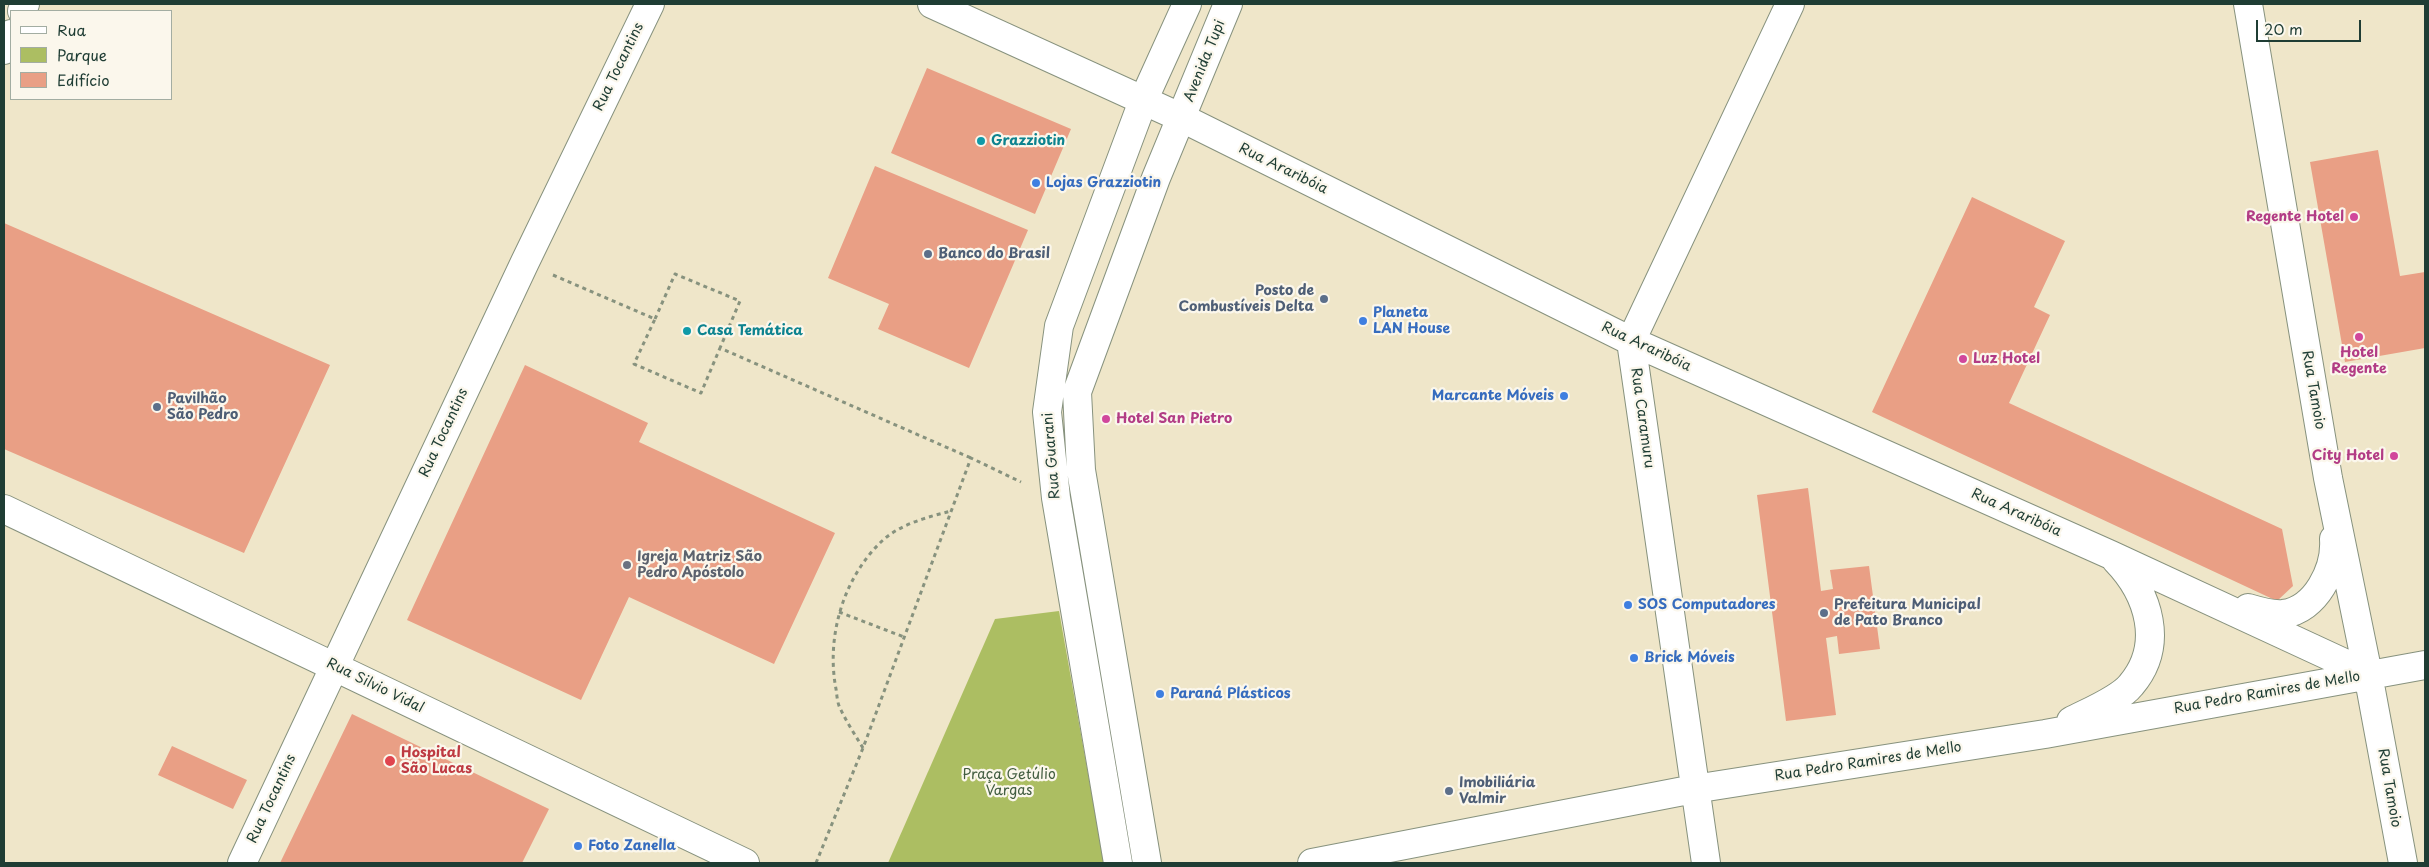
<!DOCTYPE html>
<html>
<head>
<meta charset="utf-8">
<style>
	body { margin:0 }
	#map { position:relative; width:2429px; height:867px; overflow:hidden; background:#efe6c9; font-family:"Playpen Sans",sans-serif }
	canvas { display:block }
	.frame { position:absolute; inset:0; border:5px solid #1f3d34; pointer-events:none }
	.legend { position:absolute; left:10px; top:10px; width:162px; height:90px; box-sizing:border-box; background:#fbf7ec; border:1px solid #a3ada2; margin:0; padding:6px 9px; list-style:none; font-size:15px; color:#1f3d34 }
	.legend li { display:flex; align-items:center; gap:10px; height:25px }
	.legend b { width:25px; border:1px solid #a3ada2 }
	.scale { position:absolute; left:2256px; top:20px; width:105px; height:22px; box-sizing:border-box; border:2px solid #1f3d34; border-top:0; padding-left:6px; font-size:15px; line-height:18px; white-space:nowrap; color:#1f3d34; -webkit-text-stroke:4px #fbf7ec; paint-order:stroke }
</style>
</head>
<body>
<div id="map">
<canvas width="2429" height="867"></canvas>
<div class="frame"></div>
<ul class="legend">
<li><b style="height:6px;background:#fff"></b>Rua</li>
<li><b style="height:14px;background:#acbe62"></b>Parque</li>
<li><b style="height:14px;background:#e99f85"></b>Edifício</li>
</ul>
<div class="scale">20 m</div>
</div>
<script>
const g = document.querySelector('canvas').getContext('2d');
g.lineJoin = 'round';
function paint(path, color) { g.fillStyle = color; g.fill(path, 'evenodd'); }
function trace(path, color, width, dash) { g.strokeStyle = color; g.lineWidth = width; g.lineCap = dash ? 'butt' : 'round'; g.setLineDash(dash || []); g.stroke(path); }
function label(font, color, halo, rows, align = 'center') {
  g.font = font + ' "Playpen Sans",sans-serif'; g.lineWidth = 4.5; g.setLineDash([]); g.textBaseline = 'middle'; g.strokeStyle = halo; g.fillStyle = color; for (const [text, x, y, turn = 0] of rows) {
    g.save(); g.translate(x, y); g.rotate((+turn || 0) * Math.PI / 180); g.textAlign = isNaN(turn) ? turn : align; if (halo) g.strokeText(text, 0, 0); g.fillText(text, 0, 0); g.restore();
  }
}
paint(new Path2D(`
	M1059,611l45,252h-216l107,-244z`), '#acbe62');
paint(new Path2D(`
	M927,68l144,61 -36,85 -144,-61z
	M2378,150l22,126 25,-4v76l-80,14 -35,-200z
	M875,166l153,64 -59,138 -91,-39 11,-25 -61,-26z
	M1972,197l93,44 -31,66 16,8 -41,88 273,126 11,57 -16,15 -405,-189z
	M4,223l326,142 -86,188 -240,-104z
	M525,365l123,58 -9,19 196,91 -61,131 -145,-67 -48,103 -174,-80z
	M1808,488l13,103 12,-2 -3,-19 39,-4 11,83 -41,5 -2,-18 -11,2 10,77 -50,6 -29,-226z
	M352,714l197,95 -27,54h-242z
	M172,746l75,34 -14,29 -75,-34z`), '#e99f85');
const secondary = new Path2D(`
	M932,4l250,114 449,223 480,214 257,119
	M2248,4l80,474 40,196 35,189
	M22,11l3,-7
	M4,50l7,-16
	M4,509l741,354
	M2248,608c10,3 24,7 35,6 33,-4 53,-45 51,-75
	M2071,721c17,-9 48,-21 60,-36 34,-40 18,-91 -15,-125
	M242,863l283,-601 125,-258
	M1312,863l382,-74 351,-55 380,-69
	M1706,863l-75,-522 159,-337`);
const primary = new Path2D(`
	M1118,863l-62,-365 -9,-86 12,-86 84,-225 44,-97
	M1147,863l-66,-393 -4,-78 79,-214 72,-174`);
trace(secondary, '#87927e', 30);
trace(primary, '#87927e', 30);
trace(new Path2D(`
	M553,275l102,44 -21,45 67,29 19,-45 251,110
	M655,319l20,-45 65,27 -20,47
	M839,612l65,25
	M863,748c-8,-13 -17,-27 -23,-40 -3,-6 -3,-13 -4,-19 -10,-52 7,-111 46,-148 18,-17 46,-24 69,-30
	M816,863l47,-115 108,-290 50,24`), '#87927e', 3, [4, 4]);
trace(secondary, '#fff', 28);
trace(primary, '#fff', 28);
for (const [x, y, r, color] of [
	[981,141,5,"#0f9aa8"],
	[1036,183,5,"#3f7fe0"],
	[2354,217,5,"#d1479c"],
	[928,254,5,"#5c6f8a"],
	[1324,299,5,"#5c6f8a"],
	[1363,321,5,"#3f7fe0"],
	[687,331,5,"#0f9aa8"],
	[2359,337,5,"#d1479c"],
	[1963,359,5,"#d1479c"],
	[1564,396,5,"#3f7fe0"],
	[157,407,5,"#5c6f8a"],
	[1106,419,5,"#d1479c"],
	[2394,456,5,"#d1479c"],
	[627,565,5,"#6b7280"],
	[1628,605,5,"#3f7fe0"],
	[1824,613,5,"#5c6f8a"],
	[1634,658,5,"#3f7fe0"],
	[1160,694,5,"#3f7fe0"],
	[390,761,6,"#e0444e"],
	[1449,791,5,"#5c6f8a"],
	[578,846,5,"#3f7fe0"]
]) { const dot = new Path2D(); dot.arc(x, y, r, 0, 2 * Math.PI); g.fillStyle = color; g.fill(dot); trace(dot, '#fbf7ec', 2); }
label('14px', '#1f3d34', '#fbf7ec', [
	["Avenida Tupi",1205,61,-68],
	["Rua Tocantins",619,67,-64],
	["Rua Araribóia",1283,169,26],
	["Rua Araribóia",1646,347,25],
	["Rua Tamoio",2313,390,80],
	["Rua Caramuru",1642,418,82],
	["Rua Tocantins",444,433,-65],
	["Rua Guarani",1052,456,-95],
	["Rua Araribóia",2016,513,24],
	["Rua Silvio Vidal",375,686,26],
	["Rua Pedro Ramires de Mello",2267,693,-10],
	["Rua Pedro Ramires de Mello",1868,762,-9],
	["Rua Tamoio",2389,788,80],
	["Rua Tocantins",272,799,-65]
]);
label('bold 14px', '#0d838f', '#fbf7ec', [
	["Grazziotin",991,141],
	["Casa Temática",697,331]
], 'left');
label('bold 14px', '#366cbe', '#fbf7ec', [
	["Lojas Grazziotin",1046,183],
	["Planeta",1373,313],
	["LAN House",1373,329],
	["Marcante Móveis",1554,396,"right"],
	["SOS Computadores",1638,605],
	["Brick Móveis",1644,658],
	["Paraná Plásticos",1170,694],
	["Foto Zanella",588,846]
], 'left');
label('bold 14px', '#b23c85', '#fbf7ec', [
	["Regente Hotel",2344,217],
	["Hotel",2359,353,"center"],
	["Regente",2359,369,"center"],
	["Luz Hotel",1973,359,"left"],
	["Hotel San Pietro",1116,419,"left"],
	["City Hotel",2384,456]
], 'right');
label('bold 14px', '#4e5e75', '#fbf7ec', [
	["Banco do Brasil",938,254],
	["Posto de",1314,291,"right"],
	["Combustíveis Delta",1314,307,"right"],
	["Pavilhão",167,399],
	["São Pedro",167,415],
	["Prefeitura Municipal",1834,605],
	["de Pato Branco",1834,621],
	["Imobiliária",1459,783],
	["Valmir",1459,799]
], 'left');
label('bold 14px', '#5b616d', '#fbf7ec', [
	["Igreja Matriz São",637,557],
	["Pedro Apóstolo",637,573]
], 'left');
label('bold 14px', '#be3a42', '#fbf7ec', [
	["Hospital",401,753],
	["São Lucas",401,769]
], 'left');
label('14px', '#425d40', '#fbf7ec', [
	["Praça Getúlio",1009,775],
	["Vargas",1009,791]
]);
</script>
</body>
</html>
